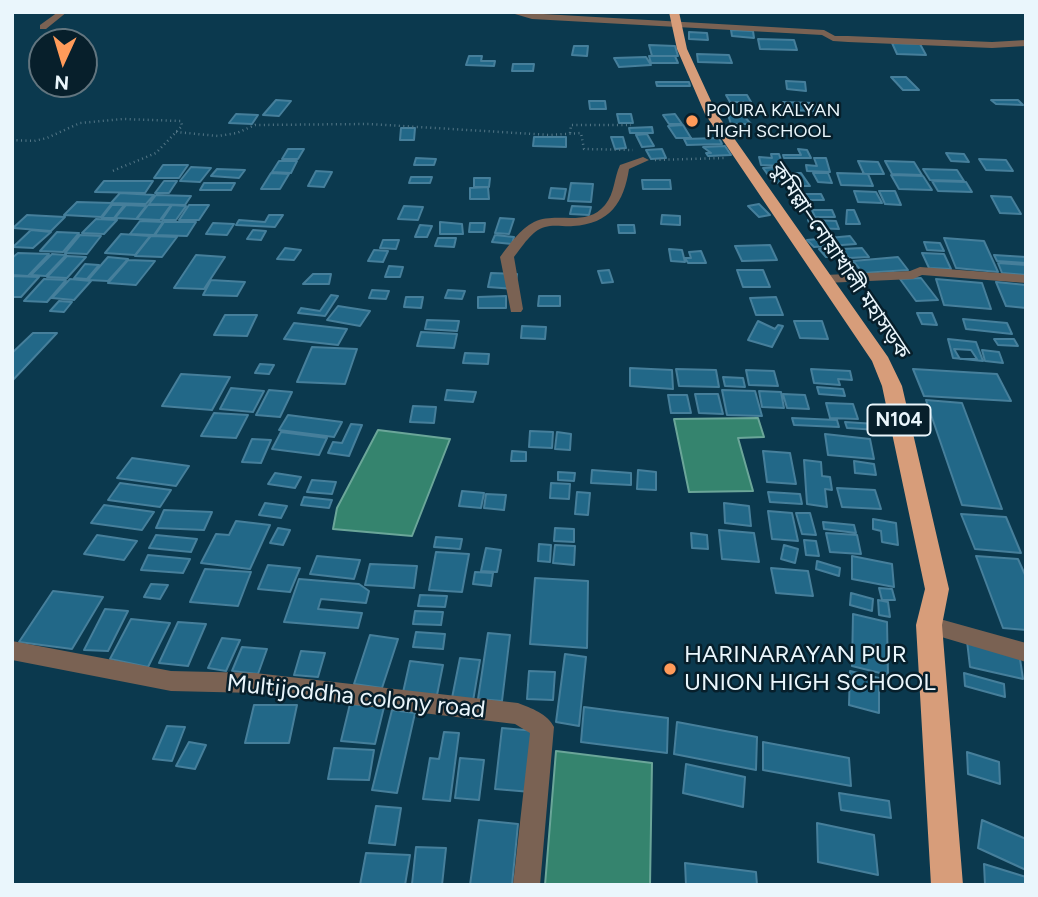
<!DOCTYPE html>
<html>
<head>
<meta charset="utf-8">
<style>
	body { margin:0 }
	#map { position:relative; width:1038px; height:897px; overflow:hidden; background:#0b394e; font-family:Figtree,sans-serif }
	canvas { display:block }
	.frame { position:absolute; inset:0; border:14px solid #eaf6fc; pointer-events:none }
	.north { position:absolute; left:28px; top:28px; width:70px; height:70px; box-sizing:border-box; background:#071f2b; border:2px solid #62757f; border-radius:50%; rotate:184deg; font-size:19px; font-weight:700; line-height:28px; text-align:center; color:#eaf6fc }
	.north::after { content:''; display:block; margin:auto; width:24px; height:32px; background:#ff9b5a; clip-path:polygon(50% 0,100% 100%,50% 72%,0 100%) }
</style>
</head>
<body>
<div id="map">
<canvas width="1038" height="897"></canvas>
<div class="frame"></div>
<div class="north">N</div>
</div>
<script>
const g = document.querySelector('canvas').getContext('2d');
g.lineJoin = 'round';
function paint(path, color) { g.fillStyle = color; g.fill(path, 'evenodd'); }
function trace(path, color, width, dash) { g.strokeStyle = color; g.lineWidth = width; g.lineCap = dash ? 'butt' : 'round'; g.setLineDash(dash || []); g.stroke(path); }
function label(font, color, halo, rows, align = 'center') {
  g.font = font + ' Figtree,"Noto Sans Bengali",sans-serif'; g.lineWidth = 5; g.setLineDash([]); g.textBaseline = 'middle'; g.strokeStyle = halo; g.fillStyle = color; for (const [text, x, y, turn = 0] of rows) {
    g.save(); g.translate(x, y); g.rotate((+turn || 0) * Math.PI / 180); g.textAlign = isNaN(turn) ? turn : align; if (halo) g.strokeText(text, 0, 0); g.fillText(text, 0, 0); g.restore();
  }
}
const water = new Path2D(`
	M758,418l6,19 -26,1 15,53 -64,1 -15,-73z
	M378,430l72,9 -38,97 -79,-7 4,-21z
	M556,751l96,12 -2,122h-105z`);
paint(water, '#35846e');
trace(water, '#6ba699', 2);
const building = new Path2D(`
	M731,30l22,1 1,7 -22,-2z
	M689,32l18,1 1,7 -19,-1z
	M758,39l36,1 3,10 -37,-1z
	M892,43l28,1 6,11 -29,-1z
	M649,45l26,1 3,10h-26z
	M574,46h14l-1,10 -15,-1z
	M697,54l32,1 3,8 -34,-1z
	M469,56h13l-1,5h14l-1,5 -28,-1z
	M649,56h26l3,7h-27z
	M646,57l5,8 -32,2 -5,-9z
	M513,64h21l-1,7h-21z
	M891,77h15l13,13h-16z
	M786,81l19,1 1,9 -19,-2z
	M656,82h33l1,4h-33z
	M726,95h21l4,7h-21z
	M276,100l15,1 -12,15 -16,-1z
	M991,100h27l5,5 -27,-1z
	M589,101h16l1,8h-16z
	M783,102l32,1 4,8 -33,-1z
	M236,114l22,1 -6,9 -23,-1z
	M617,114h14l2,9h-14z
	M675,114l7,10h-13l-6,-9z
	M728,115l16,1 7,8h-20z
	M683,125l8,13h-15l-8,-12z
	M652,127l1,6h-23l-1,-5z
	M401,128h14l-1,12h-14z
	M647,134l7,12 -12,1 -6,-12z
	M534,137h32v10l-33,-1z
	M611,137h12l3,11 -11,1z
	M719,138l3,6 -35,1 -3,-6z
	M725,146l6,9 -23,1 -2,-3h5l-8,-6z
	M288,149h16l-6,10h-16z
	M662,149l4,9 -15,1 -5,-9z
	M798,149l9,1 4,8h-27l-1,-3h18z
	M946,153l18,1 5,8 -18,-1z
	M771,154h8l4,12 -22,-1 -2,-8 13,1z
	M416,158l20,1 -2,6h-20z
	M814,158h12l4,14 -23,-1 -1,-6 11,1z
	M979,159l27,1 7,11 -27,-1z
	M279,161h18l-6,12 -19,-1z
	M858,161l20,1 6,12h-20z
	M885,161l29,1 8,13 -30,-1z
	M163,165h25l-9,13h-25z
	M191,167l20,1 -11,14 -20,-1z
	M781,167l5,8h-18l-5,-7z
	M217,169l28,1 -6,8 -28,-2z
	M923,169l34,1 7,11 -34,-1z
	M316,171l16,1 -8,15 -16,-1z
	M271,173l18,1 -9,15h-19z
	M787,173h14l9,13h-16l-3,-4 -18,1 -3,-6h20z
	M813,173h15l4,10 -14,-1z
	M837,173l31,1 5,12 -32,-1z
	M891,175l32,1 9,14 -33,-1z
	M411,177h21l-2,6h-21z
	M474,178h16l-1,9h-15z
	M642,180h28l1,9h-28z
	M104,181h49l-8,12 -50,-1z
	M164,181h13l-8,12h-14z
	M932,181l34,1 6,10 -34,-1z
	M204,183h31l-4,7h-31z
	M571,183l22,1 -2,18 -23,-1z
	M488,187l1,12h-19v-11z
	M551,188l15,1 -2,10 -15,-1z
	M854,191l22,1 6,11 -24,-1z
	M879,191h16l6,14 -16,-1z
	M120,193l34,2 -8,9 -35,-1z
	M793,194h28l3,6h-28z
	M156,195l35,1 -6,9 -36,-1z
	M991,196l20,1 10,17 -21,-1z
	M77,202l35,1 -11,14 -37,-2z
	M759,204l11,11 -11,2 -11,-11z
	M112,205h12l-10,13h-12z
	M126,205l20,1 -10,13 -21,-1z
	M148,205h23l-11,15 -23,-1z
	M172,205l14,1 -10,14h-14z
	M189,205h20l-10,15h-20z
	M404,206l19,1 -5,13 -20,-1z
	M572,206l19,1 -2,8 -19,-1z
	M812,210h20l3,7h-20z
	M847,210h7l6,14h-14z
	M27,215l38,2 -14,14 -38,-3z
	M269,215h14l-8,12 -39,-2 3,-5 26,2z
	M662,215l18,1v9l-19,-1z
	M500,218l14,1 -5,15 -14,-1z
	M96,219l21,1 -13,14 -22,-1z
	M808,220l28,1 3,8 -28,-1z
	M140,221l23,1 -9,13 -24,-1z
	M164,222h32l-9,14 -32,-1z
	M440,222l22,2 1,10h-23z
	M213,223l21,1 -7,11 -21,-1z
	M470,223h15l-1,9h-15z
	M420,225l12,1 -5,11h-12z
	M618,225h16l1,8h-16z
	M31,230l20,2 -18,16 -20,-1z
	M253,230l13,1 -5,9 -14,-1z
	M57,232l22,1 -16,19 -23,-1z
	M121,234l29,2 -15,19 -30,-2z
	M80,235l21,1 -14,18 -22,-1z
	M495,235l19,2 -2,7 -20,-2z
	M151,236l26,1 -15,20 -27,-1z
	M850,236l6,8 -42,3 -7,-7z
	M438,238h18l-2,9 -19,-1z
	M944,238l40,3 14,31 -42,-4z
	M383,240h16l-3,9 -16,-1z
	M924,242l16,1 4,8 -17,-1z
	M770,245l7,15 -35,1 -7,-15z
	M835,247l7,9 -16,1 -7,-8z
	M285,248l16,2 -7,10 -17,-1z
	M862,248l7,9 -20,1 -7,-9z
	M669,249l13,1 3,12 -14,-1z
	M374,250l14,1 -5,11 -15,-1z
	M701,251l5,12h-18l-3,-5h6l-2,-6z
	M18,253l31,1 -21,22 -16,-1v-17z
	M922,253l22,1 7,15 -22,-1z
	M52,254l14,1 -20,21 -15,-1z
	M196,255l29,2 -21,32 -30,-1z
	M994,255l32,2v6l-29,-2z
	M67,256l19,1 -19,21 -20,-1z
	M108,257l20,2 -20,22 -20,-1z
	M898,257l10,13 -45,3 -10,-12z
	M128,260l27,1 -19,24 -28,-2z
	M998,263l28,2v10l-24,-2z
	M85,264l14,1 -12,14 -13,-1z
	M389,266l14,1 -3,10h-15z
	M609,270l4,12 -11,1 -4,-12z
	M737,270h26l7,17h-27z
	M491,273l26,1 -2,15 -27,-2z
	M313,274h18l-2,10h-26z
	M12,276l27,1 -18,20h-9z
	M921,278l17,22 -22,1 -16,-22z
	M44,279l22,1 -19,22 -23,-1z
	M70,279l21,2 -17,19 -22,-2z
	M936,279l46,4 9,26 -47,-4z
	M211,280l34,2 -8,14 -34,-1z
	M996,282l30,3v23l-20,-2z
	M372,290l17,1 -3,8 -17,-1z
	M448,290l17,1 -3,8 -17,-1z
	M331,295l7,1 -13,20 -27,-3 3,-5 19,3z
	M506,296v12h-28v-11z
	M539,296h21v10h-22z
	M406,297h17l-2,11 -17,-1z
	M776,297l7,18h-27l-6,-17z
	M59,301l13,1 -8,10 -14,-1z
	M338,306l32,5 -10,15 -33,-6z
	M917,313h15l5,12 -15,-1z
	M225,315h32l-10,21 -33,-1z
	M963,319l44,4 5,11 -46,-5z
	M427,320l32,1 -2,10 -32,-2z
	M758,321l17,8 3,-4 5,1 -11,21 -24,-7z
	M794,321h28l6,18 -28,-1z
	M294,323l53,6 -9,16 -54,-6z
	M522,326l24,1 -1,12 -24,-1z
	M421,332l36,2 -3,14 -37,-2z
	M33,333h24l-45,48v-28z
	M948,339l28,3 7,19 -30,-3z
	M994,339h20l4,7 -20,-1z
	M312,347l45,2 -12,35 -48,-2z
	M954,349l17,1 6,9h-17z
	M982,350l17,2 4,11 -18,-2z
	M465,353l24,1 -1,10 -25,-1z
	M260,364l14,1 -5,9 -14,-1z
	M630,368l42,2 1,19 -43,-3z
	M676,369l40,1 3,17 -40,-1z
	M811,369l39,2 2,9 -14,-1 2,6 -26,-2z
	M913,369l84,5 14,27 -87,-5z
	M746,370l28,1 4,15 -29,-1z
	M181,374l49,3 -18,33 -50,-4z
	M723,377l20,1 2,9 -20,-1z
	M817,387l26,2 2,7 -26,-2z
	M231,388l33,3 -11,21 -33,-3z
	M269,390l23,2 -12,25 -24,-2z
	M447,390l29,2 -3,10 -28,-2z
	M722,390l33,1 7,25 -35,-1z
	M759,391l22,1 3,16 -22,-1z
	M695,394h23l5,20 -24,-1z
	M783,394l22,1 4,14 -22,-1z
	M668,395h19l4,18h-20z
	M926,400l36,3 40,106 -40,-4z
	M826,403l27,1 5,15 -28,-1z
	M413,406l23,1 -2,16 -24,-1z
	M214,413l34,2 -12,23 -35,-2z
	M288,415l54,7 -8,15 -55,-7z
	M792,418l45,2 2,7 -45,-2z
	M845,422l31,2 2,6 -31,-2z
	M351,424l11,1 -13,31 -21,-3 5,-11 9,1z
	M530,431l23,1 -1,16 -23,-1z
	M281,432l46,6 -8,17 -47,-6z
	M557,432l14,2 -1,16 -15,-1z
	M825,434l45,5 4,20 -46,-4z
	M252,439l19,1 -10,23 -19,-1z
	M512,451l14,1v9h-15z
	M763,451l27,2 6,31 -29,-2z
	M132,458l57,8 -13,20 -59,-8z
	M804,460l17,2 1,14 8,1 2,13 -7,-1 2,18 -20,-3z
	M854,461l20,3 2,11 -21,-2z
	M592,470l39,3v12l-40,-2z
	M638,470l18,2v18l-19,-1z
	M558,472l17,1 -1,8 -16,-1z
	M275,473l26,4 -6,11 -27,-4z
	M312,480l24,2 -4,12 -25,-2z
	M120,483l51,7 -11,17 -52,-7z
	M551,483l19,1 -1,15 -19,-1z
	M837,488l38,2 6,19 -39,-2z
	M462,491l22,2 -3,15 -22,-2z
	M577,492l13,1 -2,22 -13,-1z
	M768,492l32,2 2,10 -32,-2z
	M486,494l20,1 -2,15 -20,-2z
	M304,497l28,3 -3,8 -28,-3z
	M265,503l22,3 -6,12 -22,-3z
	M724,503l25,3 2,20 -26,-3z
	M104,505l50,7 -12,18 -51,-7z
	M164,510l48,2 -8,18 -48,-2z
	M768,511l24,2 6,28 -26,-2z
	M796,513h14l6,22 -14,-1z
	M961,514l45,3 15,36 -46,-4z
	M873,519l23,4 2,22 -16,-3 -1,-11 -8,-2z
	M236,521l34,4 -20,44 -49,-6 15,-29 13,1z
	M823,522l31,3 2,8 -32,-4z
	M278,528l12,2 -7,15 -13,-2z
	M555,528l19,1v13l-20,-1z
	M719,530l35,3 5,29 -37,-3z
	M691,533l16,2 1,14 -16,-1z
	M826,533l31,2 4,19 -31,-2z
	M97,535l40,6 -13,19 -40,-6z
	M156,535l41,4 -6,13 -42,-4z
	M436,537l26,2 -2,10 -26,-2z
	M804,540l12,1 3,15 -13,-1z
	M539,544l12,1 -1,17 -12,-1z
	M555,545l20,1 -1,19 -21,-2z
	M784,545l14,4 -3,14 -14,-4z
	M486,548l15,2 -4,22 -16,-1z
	M436,552l33,2 -7,38 -33,-2z
	M148,555l42,4 -7,14 -42,-3z
	M317,556l43,4 -6,19 -44,-5z
	M852,556l40,8 2,23 -42,-8z
	M976,556l42,3 8,18v53l-23,-2z
	M817,561l23,7 -1,8 -23,-7z
	M370,564l47,2 -3,22 -49,-3z
	M268,565l32,3 -10,24 -32,-3z
	M771,568l37,3 5,25 -37,-3z
	M205,569l46,3 -13,34 -48,-4z
	M475,572l18,1 -2,13 -18,-2z
	M535,578l53,3 -1,67 -57,-4z
	M299,579l60,5 10,7 -3,12 -45,-4 -3,10 44,4 -4,15 -74,-6z
	M151,584l17,1 -8,14 -16,-2z
	M879,588l13,1 3,11h-13z
	M53,591l50,6 -31,52 -53,-7z
	M851,593l22,6 -1,12 -22,-6z
	M420,595l27,1 -2,11 -27,-1z
	M878,600l10,2 2,15 -11,-2z
	M105,609l23,2 -20,40 -24,-1z
	M415,611l28,1 -2,13 -28,-1z
	M853,614l34,8 1,53 -36,-9z
	M131,619l39,4 -22,44 -38,-8z
	M178,622l28,2 -18,42 -29,-3z
	M416,632l29,2 -2,15 -30,-2z
	M488,633l22,2 -8,66 -24,-2z
	M370,635l28,4 -16,49 -28,-4z
	M222,638l18,2 -14,31 -18,-3z
	M967,641l52,11 4,27 -53,-12z
	M242,647l25,2 -9,25 -26,-3z
	M301,651l24,2 -7,24 -24,-2z
	M565,654l21,3 -7,69 -23,-4z
	M460,658l20,2 -7,41 -21,-3z
	M410,661l33,4 -7,35 -34,-3z
	M529,671l26,1 -2,28 -26,-1z
	M850,671l29,7v35l-30,-8z
	M964,673l40,11 1,13 -40,-11z
	M350,704l34,3 -9,37 -34,-3z
	M254,705h43l-8,38h-44z
	M584,707l84,11 -1,35 -86,-11z
	M392,710l23,3 -18,80 -25,-3z
	M677,722l80,15 -1,33 -82,-16z
	M167,726l18,1 -13,34 -19,-2z
	M502,728l34,3 -5,61 -36,-3z
	M444,732l15,1 -9,68 -27,-2 7,-41 9,1z
	M189,742l17,3 -11,24 -19,-3z
	M763,742l86,16 2,28 -88,-16z
	M334,748l40,2 -5,30 -41,-1z
	M967,752l32,10 1,22 -32,-10z
	M460,758l24,2 -5,40 -24,-2z
	M686,764l59,13 -2,30 -60,-14z
	M839,793l50,8 2,17 -50,-8z
	M376,806l25,2 -6,37 -26,-2z
	M479,820l39,4 -6,61h-42z
	M982,820l44,19v31l-48,-22z
	M817,823l57,12 4,40 -60,-13z
	M416,847l30,1 -4,37 -30,-1z
	M366,853l44,2 -5,30h-45z
	M685,863l71,9 1,13h-71z
	M984,864l42,13v8h-41z`);
paint(building, '#226888');
trace(building, '#467f9b', 2);
trace(new Path2D(`
	M176,132l42,4 19,-3 18,-8 114,-1 181,11 31,-2 3,16 49,1
	M570,133l1,-8h60
	M12,140l22,1 13,-3 33,-15 43,-4 58,2 1,5 -26,27 -46,19
	M655,160l70,-2`), '#547787', 2.5, [1, 3.5]);
paint(new Path2D(`
	M58,12h9l-21,17h-6v-4z
	M508,12l316,18 11,6h13l144,6 34,-2v6l-34,2 -144,-6 -15,-1 -11,-6 -290,-16z
	M643,157l6,3 -20,9c-5,33 -19,55 -56,57 -8,1 -19,-2 -28,1 -13,3 -23,20 -31,30l9,52 -2,3h-10l-11,-55c9,-12 20,-28 34,-35 23,-11 52,6 71,-17 10,-12 9,-28 15,-40z
	M920,267l106,8v8l-104,-8 -9,4 -88,4 -7,-4 7,-4 85,-4z
	M929,616l97,27v19l-105,-31 -3,-6 3,-6z
	M12,641l159,30 84,2 263,30c13,5 30,11 36,24l-14,158h-27l17,-152 -15,-9 -260,-31 -84,-2 -159,-31z`), '#7a6253');
paint(new Path2D(`
	M669,12h10l8,37 30,65 171,243 14,29 47,203 -7,36 21,260h-32l-15,-260 9,-36 -43,-203 -10,-25 -167,-247 -28,-65z`), '#d79d7a');
for (const [x, y, r, color] of [
	[692,121,7,"#ff9b5a"],
	[670,669,7,"#ff9b5a"]
]) { const dot = new Path2D(); dot.arc(x, y, r, 0, 2 * Math.PI); g.fillStyle = color; g.fill(dot); trace(dot, '#071f2b', 2.5); }
label('18px', '#eaf6fc', '#071f2b', [
	["POURA KALYAN",706,111],
	["HIGH SCHOOL",706,132]
], 'left');
for (const [x, y, w] of [
	[899,420,63]
]) { const box = new Path2D(); box.roundRect(x - w / 2, y - 15.5, w, 31, 5); g.fillStyle = '#071f2b'; g.fill(box); trace(box, '#eaf6fc', 2); }
label('bold 19px', '#eaf6fc', null, [
	["N104",899,420]
]);
label('21px', '#eaf6fc', '#071f2b', [
	["কুমিল্লা–নোয়াখালী মহাসড়ক",840,261,56]
]);
label('24px', '#eaf6fc', '#071f2b', [
	["HARINARAYAN PUR",684,655],
	["UNION HIGH SCHOOL",684,683]
], 'left');
label('24px', '#eaf6fc', '#071f2b', [
	["Multijoddha colony road",356,697,6]
]);
</script>
</body>
</html>
